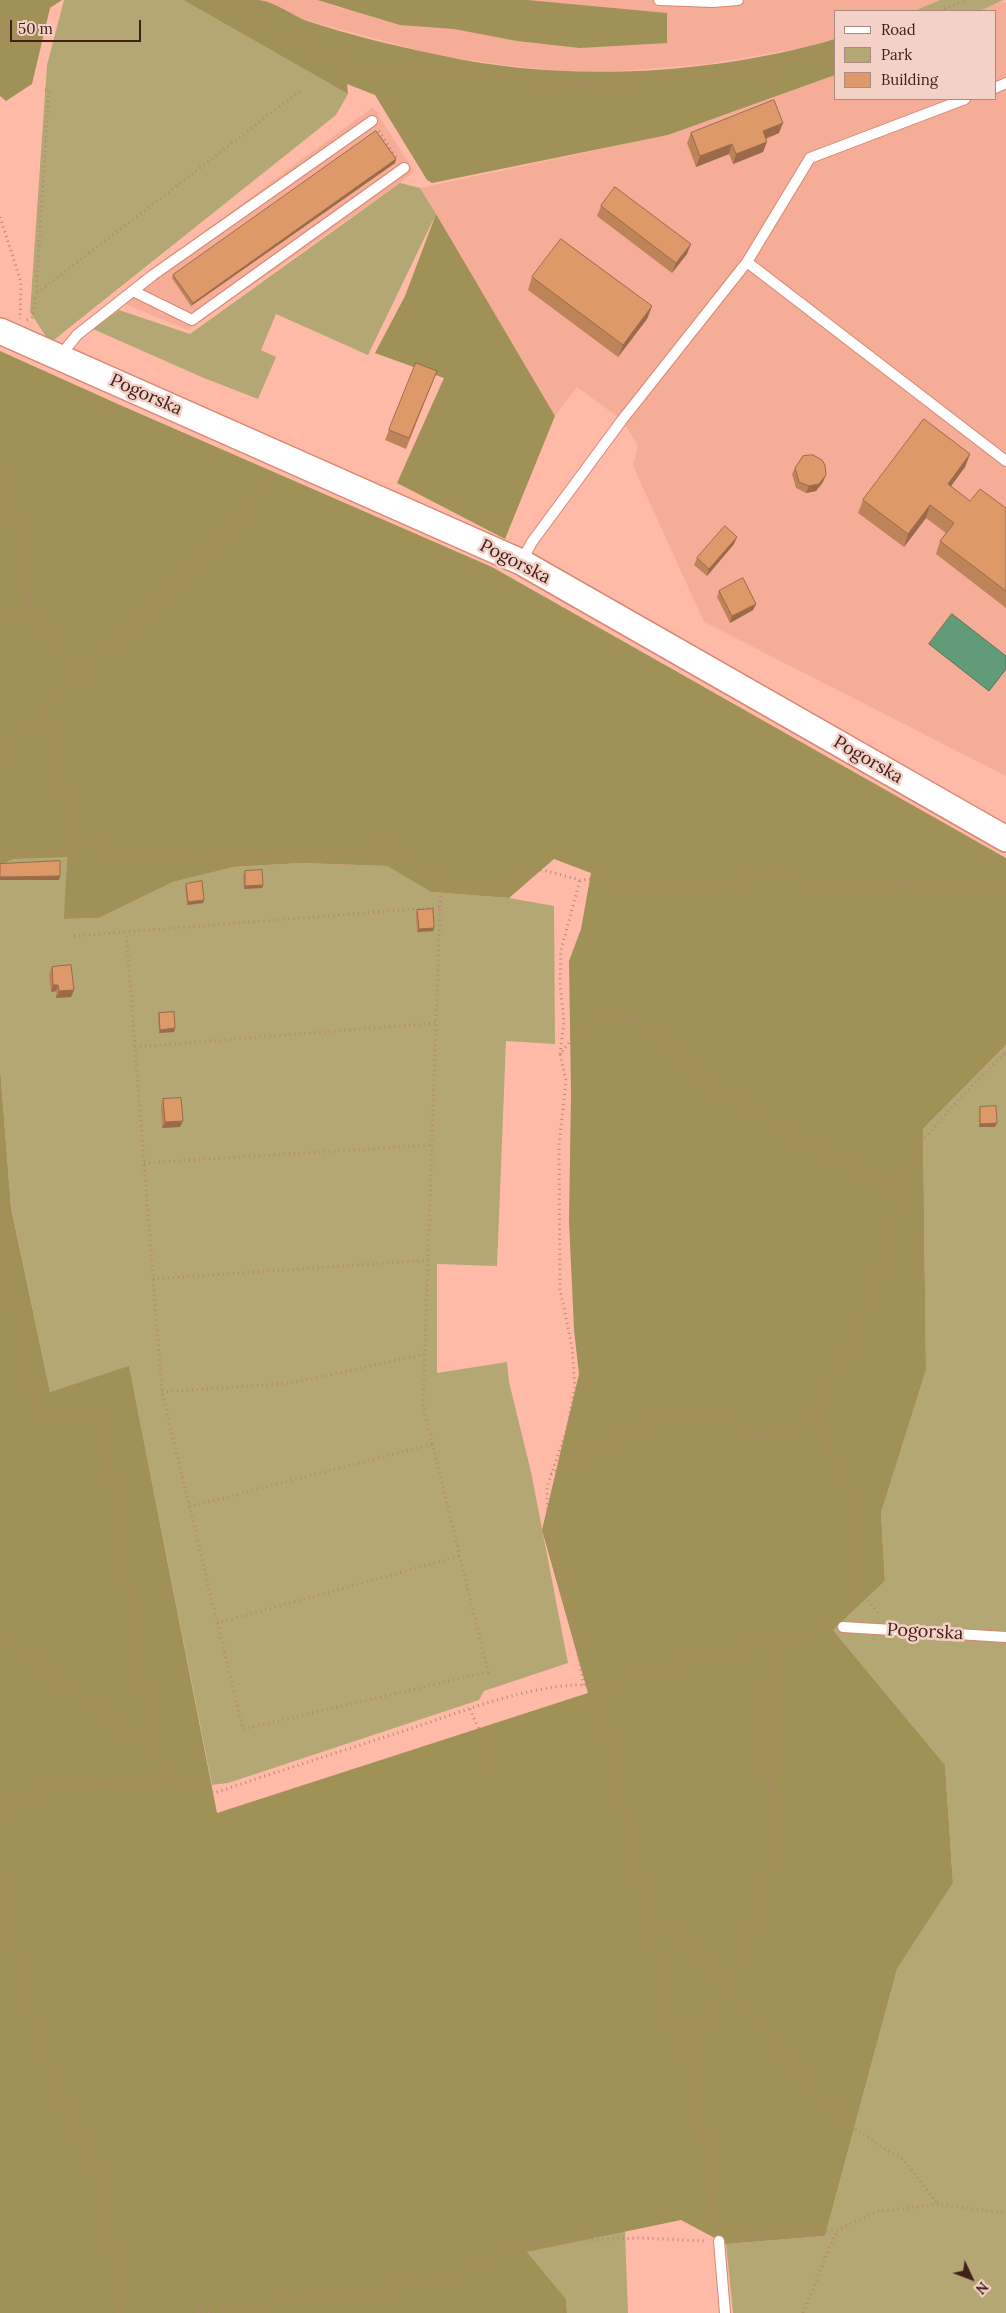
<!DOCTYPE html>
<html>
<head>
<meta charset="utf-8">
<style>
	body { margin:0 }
	#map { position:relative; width:1006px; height:2313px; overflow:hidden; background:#febaa7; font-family:Lora,serif }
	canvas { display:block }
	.legend { position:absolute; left:834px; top:10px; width:162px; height:90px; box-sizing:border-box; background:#f4d1c7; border:1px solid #ac8a81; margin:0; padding:6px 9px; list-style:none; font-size:15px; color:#402018 }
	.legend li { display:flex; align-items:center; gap:10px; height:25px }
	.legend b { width:25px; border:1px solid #ac8a81 }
	.north { position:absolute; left:946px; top:2253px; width:50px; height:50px; -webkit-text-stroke:4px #f4d1c7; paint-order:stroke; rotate:133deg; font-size:14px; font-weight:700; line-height:20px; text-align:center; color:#402018 }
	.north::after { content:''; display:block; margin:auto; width:18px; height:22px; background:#402018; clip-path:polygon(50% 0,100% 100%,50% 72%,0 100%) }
	.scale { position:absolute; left:10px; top:20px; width:131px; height:22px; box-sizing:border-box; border:2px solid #402018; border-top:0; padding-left:6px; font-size:15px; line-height:18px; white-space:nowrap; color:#402018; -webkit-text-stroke:4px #f4d1c7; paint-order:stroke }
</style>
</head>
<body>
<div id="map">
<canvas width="1006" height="2313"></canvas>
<ul class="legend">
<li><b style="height:6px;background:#fff"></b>Road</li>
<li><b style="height:14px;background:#b3a774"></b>Park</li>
<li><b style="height:14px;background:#dd9968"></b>Building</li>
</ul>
<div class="north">N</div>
<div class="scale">50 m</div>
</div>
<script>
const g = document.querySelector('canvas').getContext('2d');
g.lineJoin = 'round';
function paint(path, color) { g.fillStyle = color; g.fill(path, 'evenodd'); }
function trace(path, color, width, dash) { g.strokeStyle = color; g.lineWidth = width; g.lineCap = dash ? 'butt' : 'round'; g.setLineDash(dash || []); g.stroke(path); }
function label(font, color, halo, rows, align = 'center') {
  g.font = font + ' Lora,serif'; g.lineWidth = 5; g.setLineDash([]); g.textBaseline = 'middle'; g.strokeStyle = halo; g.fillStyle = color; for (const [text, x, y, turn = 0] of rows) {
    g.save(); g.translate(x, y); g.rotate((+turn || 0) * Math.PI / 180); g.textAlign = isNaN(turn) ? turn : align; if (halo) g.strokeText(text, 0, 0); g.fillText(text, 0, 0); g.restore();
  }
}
paint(new Path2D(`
	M260,0h56l27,9 41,-9h556l-26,11h-79v28l-34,9 -93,16 -97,8 -49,-1 -51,-5 -71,-10 -134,-36z
	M999,2l7,1v773l-302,-154 -71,-156 5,-20 -16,-26 -45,-33 -22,29 -135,-228 248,-53 167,-60v24h160v-88h-15z
	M373,107l41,64 -14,12 -212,147 -75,-31z`), '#f6ad98');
paint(new Path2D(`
	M64,0h119l165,94 -12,21 -286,228 -20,-31 17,-247z
	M940,0h63l-23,11h-66z
	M400,183l20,5 16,26 -68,141 -92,-41 -15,36 15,7 -18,42 -54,-21 -111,-49 26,-19 71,24z
	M67,856l-2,63 34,-1 74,-36 61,-15 67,-4 86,3 44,26 78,6 45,8 1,138 -49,-3 -9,225 -60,-2v109l70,-11 2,20 22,90 37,191 -84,28 -5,9 -251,83 -16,2 -83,-418 -79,25 -39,-186 -11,-139v-202l14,-6z
	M1006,1045v1268h-273l-7,-69 99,-8 72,-267 56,-86 -8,-118 -112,-135 52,-49 -4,-68 45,-143 -3,-241z
	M625,2231l3,82h-61l-1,-14 -39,-47z`), '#b3a774');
paint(new Path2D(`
	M0,0h62l-12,8 -18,76 -26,17 -6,-5z
	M183,0c24,0 52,0 76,0 16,2 33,15 48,21 43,14 88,25 132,34 126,28 272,20 396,-16v36l-167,60 -236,48 -5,-3 -52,-85 -28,-11 1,10z
	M317,0h210l140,13v30l-87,5 -63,-7 -63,-12 -54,-4z
	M436,214l119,202 -50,123 -108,-56 47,-105 -69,-25 30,-57z
	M0,351l120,54 372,162 514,291v187l-83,84 3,241 -45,143 4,68 -52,49 112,135 8,118 -56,86 -72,267 -99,8 -45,-24 -154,32 39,47 1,14h-567v-1246l11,140 39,185 79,-26 88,447 371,-120 -46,-163 37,-156 -5,-44 -5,-109 2,-128 -2,-132 12,-32 10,-56 -37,-14 -45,39 -78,-6 -44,-26 -86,-3 -67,4 -61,15 -74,36 -35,1 3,-62 -53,2 -14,6z`), '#a09156');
const water = new Path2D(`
	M952,614l54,42v13l-17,22 -60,-47z`);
paint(water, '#619b77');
trace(water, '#57765a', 1);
const service = new Path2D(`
	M659,0l54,2 25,-2
	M995,88l11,-5
	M747,262l63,-104 155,-59
	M133,291l59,29 212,-152
	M60,356l17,-21 76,-60 219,-154
	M521,562l11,-20 90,-122 125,-158 259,199
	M843,1627l163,10
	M719,2241l6,72`);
const tertiary = new Path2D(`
	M0,331l521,231 485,277`);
trace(service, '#d88771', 12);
trace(tertiary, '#d88771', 28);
trace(new Path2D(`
	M217,0l104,54 32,14 216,14 150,-7 116,-24
	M940,11l24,-11
	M45,90h4l-13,204 264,-203
	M379,131l17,26
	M0,217l21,65 -1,37
	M27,320l6,-3 3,-23
	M0,465l23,77 3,41 5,34 51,54
	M0,616l36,9
	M44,709l13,73 28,62 96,17 207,-14 54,35 59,4 34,-18 45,12 23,-2 23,14c20,-4 40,0 60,-2 61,-6 83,-29 145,0l13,-5 38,-5 124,6
	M0,753l230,-224 45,-55
	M0,855l43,-2 42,-9
	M440,907l2,-25
	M74,936l366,-29 -17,498 65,267 -245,57 -81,-337 -36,-460
	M135,1047l301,-24
	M560,1054l4,-32 -4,-38 1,-34 19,-70
	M144,1163l288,-18
	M0,1209l37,210 64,-6 53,335
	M153,1279l276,-19
	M162,1392l130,-9 133,-29
	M551,1474l99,-52 32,-10 46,6 33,20 21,-1 36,-26
	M189,1507l243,-63
	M855,1585l25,30
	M847,1614l8,-29v-53l-4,-38 -22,-45 -11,-38 45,-95 59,-175 39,-44 45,-45
	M217,1623l243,-67
	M0,1631l11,14 41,32 102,72 23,30 37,14c66,-22 133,-44 199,-65 50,-17 131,-49 183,-42l178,-47 56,-10
	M584,1685l-14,-72 -22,-84 -1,-42 20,-58 8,-42 -3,-40 -12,-58 -1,-144 7,-64 -6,-27 20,-25 21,-11 38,5 33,22 46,44 46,30 49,28 69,34 27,5
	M596,1686l77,339 17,34 27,169
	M470,1709l26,60
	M0,1808l52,-22 124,-7
	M0,1881c15,69 28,139 55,205 14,32 35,58 44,92 11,43 15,91 20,135
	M647,1907l78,78 109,129 46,32 23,13 35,45
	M690,2058l35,-73 19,-27 32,-119 -9,-77 1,-79 6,-44
	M732,2240l105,-10 39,-18 63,-8 67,9
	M198,2313l232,-30 96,-41 114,-4 66,3
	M803,2313l34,-83`), '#bc8475', 3, [1, 4]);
trace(service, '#fff', 10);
trace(tertiary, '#fff', 25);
paint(new Path2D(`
	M691,133h88l-13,6 -3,13 -30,12 -4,-10 -33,13 -9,-24z
	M396,159l-1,4 -204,143 -19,-28 1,-3z
	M601,206l86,48 -15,19 -75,-57z
	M532,277l120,29 -5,13 -29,38 -90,-67z
	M437,371l-31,78 -21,-9 4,-10z
	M970,454l-5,13 -14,19 19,15 36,7v100l-70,-54 4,-13 6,-8 -20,-15 -22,29 -46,-34 5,-13z
	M795,468l28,14 -7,9 -10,2 -10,-5 -4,-14z
	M734,544l-27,32 -13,-11 3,-7z
	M719,591l37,13 -3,6 -23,13 -13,-26z
	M245,871l18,14 -1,3 -18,1 -1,-14z
	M186,884l17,19 -16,2 -2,-18z
	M417,910l17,18 -1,3 -16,1 -1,-18z
	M52,967l22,23 -3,7 -15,1v-7l-5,1 -2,-18z
	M159,1013l15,19 -15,1 -1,-17z
	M163,1099l17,28 -18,1 -1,-22z
	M980,1107l15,20h-16v-17z`), '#be8459');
paint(new Path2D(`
	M783,123l-4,10 -20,8 4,-10z
	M767,142l-4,10 -30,12 3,-10z
	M732,144l-3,10 -33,13 4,-11z
	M396,159l-1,4 -204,143 2,-3z
	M691,244l-4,10 -15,19 4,-10z
	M652,306l-5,13 -29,38 5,-12z
	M970,454l-5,13 -22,30 5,-13z
	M826,475l-3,7 -7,9 -10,2 3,-7z
	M930,505l-4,13 -22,29 4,-13z
	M737,537l-3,7 -27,32 2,-7z
	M756,604l-3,6 -23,13 2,-7z
	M60,876l-1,4h-59v-3z
	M263,885l-1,3 -18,1 1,-3z
	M204,900l-1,3 -16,2 1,-3z
	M434,928l-1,3 -16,1 2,-3z
	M53,985h5l-2,6 -5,1z
	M74,990l-3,7 -15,1 3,-7z
	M175,1028l-1,4 -15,1 1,-3z
	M183,1121l-3,6 -18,1 3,-6z
	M997,1123l-2,4h-16l1,-3z`), '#9b6b49');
const building = new Path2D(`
	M774,100l9,23 -20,8 4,11 -31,12 -4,-10 -32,12 -9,-23z
	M376,131l20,28 -203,144 -20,-28z
	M615,187l76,57 -15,19 -75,-57z
	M561,239l91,67 -29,39 -91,-68z
	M416,363l21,8 -28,67 -20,-8z
	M924,419l46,35 -22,30 22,17 10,-12 26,19v83l-66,-50 14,-18 -24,-18 -22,29 -45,-34z
	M813,455l9,5 3,5 1,10 -7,9 -10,2 -10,-4 -4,-14 8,-12z
	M725,526l12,11 -28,32 -12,-11z
	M743,578l13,26 -24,12 -13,-25z
	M60,861v15l-60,1v-13z
	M262,870l1,15 -18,1v-15z
	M202,881l2,19 -16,2 -2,-18z
	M433,909l1,19 -15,1 -2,-19z
	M71,965l3,25 -15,1 -1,-6h-5l-1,-18z
	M174,1012l1,16 -15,2 -1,-17z
	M181,1098l2,23 -18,1 -2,-23z
	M996,1106l1,17 -17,1v-17z`);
paint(building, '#dd9968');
trace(building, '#9b6b49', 1);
label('18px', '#402018', '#f4d1c7', [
	["Pogorska",146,395,24],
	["Pogorska",515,562,27],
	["Pogorska",868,760,30],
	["Pogorska",925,1632,3]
]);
</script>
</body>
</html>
